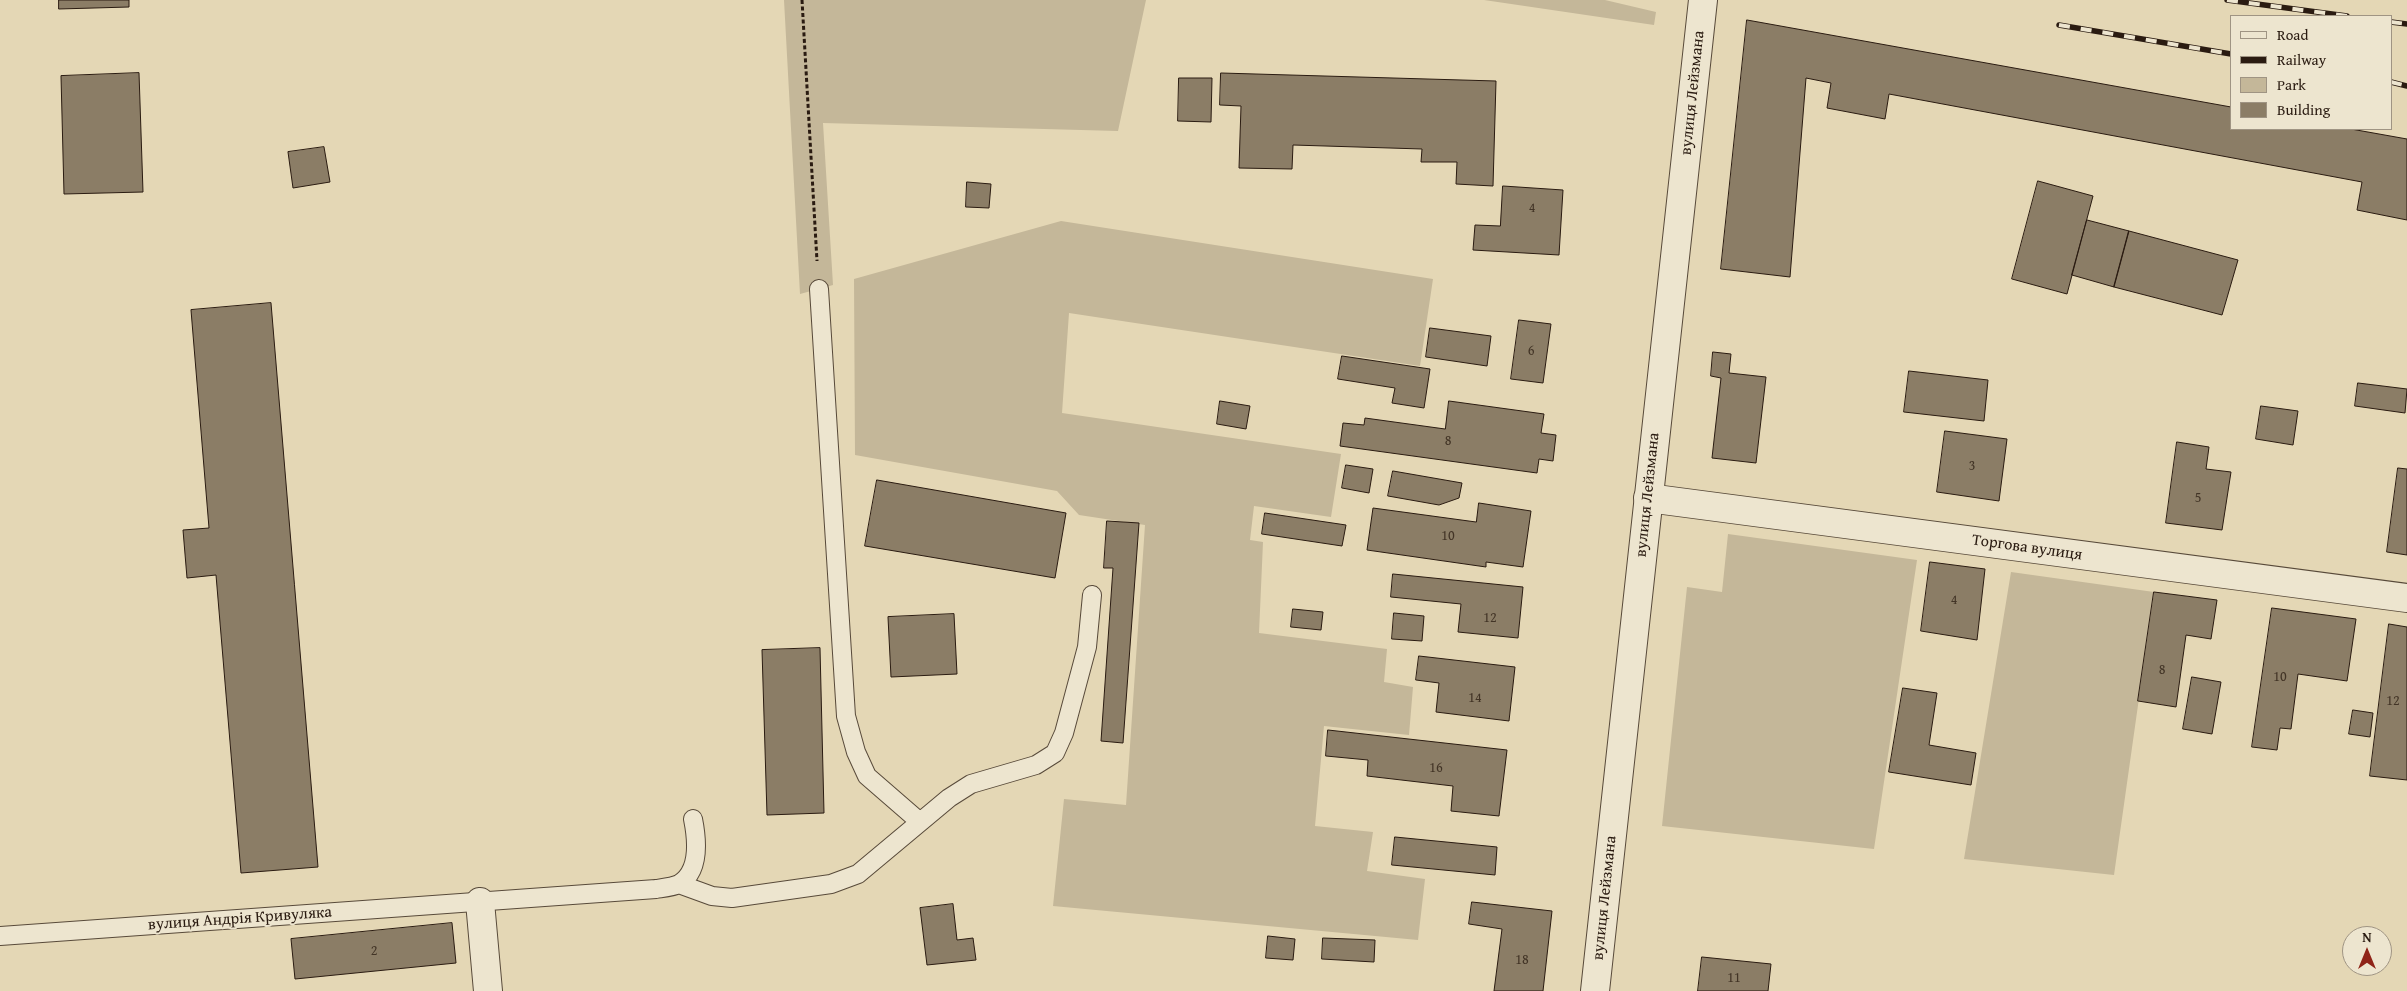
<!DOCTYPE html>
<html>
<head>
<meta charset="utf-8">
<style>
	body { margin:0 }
	#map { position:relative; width:2407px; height:991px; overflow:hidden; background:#e4d7b5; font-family:"Gentium Book Plus",serif }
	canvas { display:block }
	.legend { position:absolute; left:2230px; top:15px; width:162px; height:115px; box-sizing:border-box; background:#ede5cf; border:1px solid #9f9483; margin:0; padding:6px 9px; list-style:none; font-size:15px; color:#2a1b11 }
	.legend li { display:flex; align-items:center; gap:10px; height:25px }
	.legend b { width:25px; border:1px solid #9f9483 }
	.north { position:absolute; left:2342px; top:926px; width:50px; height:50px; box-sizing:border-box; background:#ede5cf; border:1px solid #9f9483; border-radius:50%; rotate:0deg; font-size:14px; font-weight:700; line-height:20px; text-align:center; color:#2a1b11 }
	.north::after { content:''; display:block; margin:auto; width:18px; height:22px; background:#8f2418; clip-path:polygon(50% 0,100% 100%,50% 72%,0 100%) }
</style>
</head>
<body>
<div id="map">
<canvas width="2407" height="991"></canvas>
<ul class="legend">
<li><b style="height:6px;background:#ede5cf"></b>Road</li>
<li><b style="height:6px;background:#2a1b11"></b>Railway</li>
<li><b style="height:14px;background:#c4b799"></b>Park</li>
<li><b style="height:14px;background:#8b7d66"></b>Building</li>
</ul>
<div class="north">N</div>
</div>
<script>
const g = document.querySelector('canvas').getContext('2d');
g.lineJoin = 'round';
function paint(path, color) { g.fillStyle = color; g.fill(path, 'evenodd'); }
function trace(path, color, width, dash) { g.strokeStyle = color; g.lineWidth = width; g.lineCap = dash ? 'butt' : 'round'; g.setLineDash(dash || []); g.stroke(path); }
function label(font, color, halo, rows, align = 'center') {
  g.font = font + ' "Gentium Book Plus",serif'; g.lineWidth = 4; g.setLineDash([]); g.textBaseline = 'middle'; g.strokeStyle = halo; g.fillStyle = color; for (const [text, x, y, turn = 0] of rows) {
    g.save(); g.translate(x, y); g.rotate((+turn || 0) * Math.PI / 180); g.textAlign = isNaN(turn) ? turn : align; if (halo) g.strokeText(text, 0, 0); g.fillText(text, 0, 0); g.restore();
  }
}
paint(new Path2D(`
	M784,0h362l-28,131 -295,-8 10,162 -33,9z
	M1484,0h121l51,12 -2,13z
	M1061,221l372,58 -13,87 -351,-53 -7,100 279,41 -10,63 -77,-11 -4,34 13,2 -4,91 128,16 -3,33 29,5 -4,48 -85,-9 -9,100 58,6 -6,39 58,8 -7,61 -365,-34 11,-107 62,6 19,-280 -66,-10 -22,-24 -202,-36 -1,-176z
	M1728,534l189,26 -43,289 -212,-23 25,-239 35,5z
	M2011,572l143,20 -40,283 -150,-16z`), '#c4b799');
const building = new Path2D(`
	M59,0h70v7l-70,2z
	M1747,20l484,87v22h120l56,10v81l-50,-10 5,-28 -473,-88 -4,25 -58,-11 4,-25 -25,-5 -16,199 -69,-8z
	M139,73l4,119 -79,2 -3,-118z
	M1221,73l275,8 -3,105 -37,-2 1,-22h-36l1,-13 -129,-4 -1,24 -53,-1 2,-62 -21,-1z
	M1179,78h33l-1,44 -33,-1z
	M324,147l6,35 -37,6 -5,-36z
	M2038,181l55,15 -26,98 -55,-15z
	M967,182l24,2 -2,24 -23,-1z
	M1503,186l60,4 -4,65 -86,-5 2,-25 25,1z
	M2087,220l42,11 -15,56 -42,-12z
	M2129,231l109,29 -16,55 -108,-28z
	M271,303l47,564 -77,6 -25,-298 -29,3 -4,-48 26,-2 -18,-218z
	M1519,320l32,4 -8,59 -32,-4z
	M1430,328l61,8 -4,30 -61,-9z
	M1713,352l18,2 -2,19 37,4 -10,86 -44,-5 9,-80 -10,-2z
	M1342,356l88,13 -6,39 -32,-5 3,-15 -57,-9z
	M1909,371l79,9 -4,41 -80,-9z
	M2358,383l49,6 -2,24 -50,-7z
	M1220,401l30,5 -4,23 -29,-5z
	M1449,401l95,13 -3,19 15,2 -3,26 -14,-2 -2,14 -197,-27 3,-23 21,2 1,-7 80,11z
	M2261,406l37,5 -5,34 -37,-6z
	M1945,431l62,8 -8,62 -62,-9z
	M2177,442l32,5 -3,22 25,3 -9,58 -56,-7z
	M1346,465l27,4 -4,24 -27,-5z
	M2398,468l9,1v86l-20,-3z
	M1393,471l69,12 -3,15 -20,7 -51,-9z
	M877,480l189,33 -11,65 -190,-32z
	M1479,503l52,8 -8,56 -37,-5v5l-119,-17 6,-42 103,14z
	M1265,513l81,12 -4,21 -80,-12z
	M1107,521l32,2 -16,220 -22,-2 12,-173h-9z
	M1930,562l55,7 -8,71 -56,-9z
	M1393,574l130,13 -5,51 -60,-6 3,-28 -70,-7z
	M2154,592l63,8 -6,39 -25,-4 -10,72 -38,-6z
	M2272,608l84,11 -9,62 -49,-7 -7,55 -11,-1 -3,22 -25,-3z
	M1293,609l30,3 -2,18 -30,-3z
	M1394,613l30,3 -2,25 -30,-2z
	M954,614l3,60 -66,3 -3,-60z
	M2389,624l18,3v153l-37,-4z
	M820,648l4,165 -57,2 -5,-165z
	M1419,656l96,11 -6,54 -73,-9 3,-29 -23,-3z
	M2192,677l29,5 -9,52 -29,-5z
	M1903,688l34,5 -8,52 47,8 -5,32 -82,-13z
	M2353,710l20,3 -3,24 -21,-3z
	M1328,730l179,20 -8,66 -48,-5 2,-25 -86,-10 1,-16 -42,-4z
	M1395,837l102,10 -2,28 -103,-10z
	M1472,902l80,9 -9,80h-49l8,-62 -33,-5z
	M953,904l4,36 16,-2 3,22 -49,5 -7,-57z
	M452,923l4,40 -161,16 -4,-40z
	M1268,936l27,3 -2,21 -27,-2z
	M1323,938l52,2 -1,22 -52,-3z
	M1702,957l69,7 -3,27h-70z`);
paint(building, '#8b7d66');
trace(building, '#2a1b11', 1);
const service = new Path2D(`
	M819,289l27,427 10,36 11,24 53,46
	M679,884l33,12 20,2 99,-14 27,-10 91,-76 22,-14 65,-19 19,-12 9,-20 23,-86 5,-52
	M0,936l656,-47c6,-1 17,-2 23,-5 22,-13 18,-45 14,-65`);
const minor = new Path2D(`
	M1648,498l759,100
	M480,902l8,89`);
const tertiary = new Path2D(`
	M1595,991l108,-991`);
trace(service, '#584a3a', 20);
trace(minor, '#584a3a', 30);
trace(tertiary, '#584a3a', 30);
trace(new Path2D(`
	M802,0l15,261`), '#2a1b11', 3, [4, 2.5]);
trace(service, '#ede5cf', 18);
trace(minor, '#ede5cf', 28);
trace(tertiary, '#ede5cf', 28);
const rail = new Path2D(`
	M2227,0l120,16
	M2391,22l16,2
	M2059,25l172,29
	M2391,82l16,4`);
trace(rail, '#2a1b11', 5.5);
trace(rail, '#ede5cf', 4, [11]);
label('14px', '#423426', null, [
	["4",1532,208],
	["6",1531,351],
	["8",1448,441],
	["3",1972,466],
	["5",2198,498],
	["10",1448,536],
	["4",1954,600],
	["12",1490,618],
	["8",2162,670],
	["10",2280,677],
	["14",1475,698],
	["12",2393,701],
	["16",1436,768],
	["2",374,951],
	["18",1522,960],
	["11",1734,978]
]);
label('16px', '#2a1b11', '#ede5cf', [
	["вулиця Лейзмана",1693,93,-84],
	["вулиця Лейзмана",1648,495,-84],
	["Торгова вулиця",2027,548,8],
	["вулиця Лейзмана",1605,898,-84],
	["вулиця Андрія Кривуляка",240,919,-4]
]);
</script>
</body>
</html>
